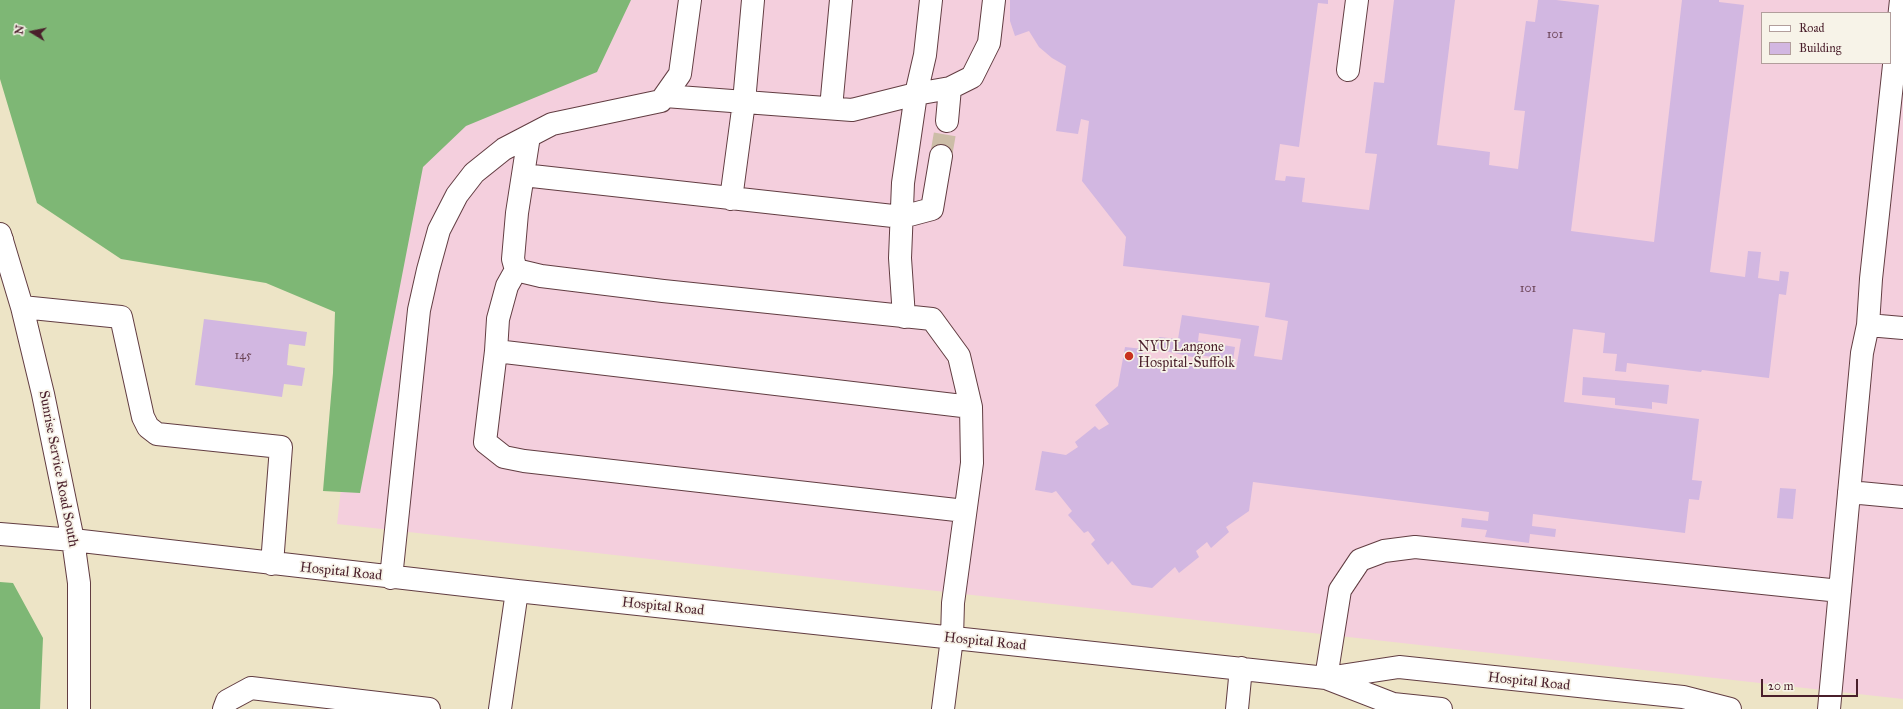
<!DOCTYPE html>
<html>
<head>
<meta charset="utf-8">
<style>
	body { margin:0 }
	#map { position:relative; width:1903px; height:709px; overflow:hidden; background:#ede4c6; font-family:"IM FELL Great Primer",serif }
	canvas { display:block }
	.legend { position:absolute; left:1761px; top:12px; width:130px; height:52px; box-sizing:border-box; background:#f7f3e8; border:1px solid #b29e9c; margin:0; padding:5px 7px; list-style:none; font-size:12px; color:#4a1f2b }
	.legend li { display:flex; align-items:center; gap:8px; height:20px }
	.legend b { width:20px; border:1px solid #b29e9c }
	.north { position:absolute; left:12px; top:12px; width:40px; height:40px; -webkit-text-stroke:3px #f7f3e8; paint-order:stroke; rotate:280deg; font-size:11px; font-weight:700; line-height:16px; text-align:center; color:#4a1f2b }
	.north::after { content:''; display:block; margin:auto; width:14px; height:18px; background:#4a1f2b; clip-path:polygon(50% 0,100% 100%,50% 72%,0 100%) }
	.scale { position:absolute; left:1761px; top:679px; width:97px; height:18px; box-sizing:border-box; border:2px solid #4a1f2b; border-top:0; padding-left:5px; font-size:12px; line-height:14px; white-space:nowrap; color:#4a1f2b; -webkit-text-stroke:3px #f7f3e8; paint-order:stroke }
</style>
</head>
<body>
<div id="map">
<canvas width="1903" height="709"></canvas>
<ul class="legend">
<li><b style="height:5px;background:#fff"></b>Road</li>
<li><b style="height:11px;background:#d2b7e1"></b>Building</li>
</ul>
<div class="north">N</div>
<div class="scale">20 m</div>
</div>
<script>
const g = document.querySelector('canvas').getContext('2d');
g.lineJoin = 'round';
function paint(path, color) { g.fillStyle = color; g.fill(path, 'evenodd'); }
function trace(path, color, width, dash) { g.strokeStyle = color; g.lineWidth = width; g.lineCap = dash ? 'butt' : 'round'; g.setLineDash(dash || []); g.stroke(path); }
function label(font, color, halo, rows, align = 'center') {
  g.font = font + ' "IM FELL Great Primer",serif'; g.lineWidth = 3.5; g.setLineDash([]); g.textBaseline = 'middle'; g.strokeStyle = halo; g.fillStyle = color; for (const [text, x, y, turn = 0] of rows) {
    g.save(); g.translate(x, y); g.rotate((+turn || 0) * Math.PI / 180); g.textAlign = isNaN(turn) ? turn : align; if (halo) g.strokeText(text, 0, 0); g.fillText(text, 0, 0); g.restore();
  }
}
paint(new Path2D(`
	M602,0h1301v699l-1566,-175 38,-336zM1762,13h128v50h-128z`), '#f4cfdd');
paint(new Path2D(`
	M0,0h631l-34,72 -131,54 -43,41 -63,326 -37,-2 10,-118 2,-61 -69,-29 -145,-24 -84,-56 -37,-124z
	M0,582l13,1 30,55 -3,71h-40z`), '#7eb775');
paint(new Path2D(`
	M1010,0h318v4l-10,-1 -19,144 -19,-3 -5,36 10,1 1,-5 19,2 -3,24 67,8 8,-56 -12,-1 9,-71 10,1 10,-83h61l-18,145 53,7 -1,13 29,4 7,-58 -11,-1 12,-89 9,1 3,-22h18l43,5 -28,226 83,11 28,-242h37v2l25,3 -34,267 35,5 3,-26 13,1 -3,26 21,3 1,-10 9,1 -3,23 -7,-1 -10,84 -67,-8 -1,2 -74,-9 -1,9 -11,-1 2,-17 -14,-1 2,-20 -32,-4 -9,73 135,17 -7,61 10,1 -3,19 -10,-1 -4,34 -152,-19 -1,12 24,3 -1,8 -25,-3 -1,9 -44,-6 2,-7 -26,-3 1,-9 26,3 1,-9 -236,-30 -4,29 -23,16 3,5 -18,16 -4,-6 -11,9 3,6 -20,16 -4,-6 -23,21 -20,-3 -20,-24 -4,4 -17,-21 4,-4 -7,-9 -4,2 -16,-18 4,-4 -16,-20 -4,2 -17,-3 7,-39 24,4 12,-8 -3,-5 20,-16 4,4 10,-6 -14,-19 23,-19 7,-39 18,2 -1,10 94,11 5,-31 -42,-6 -1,8 37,6 -2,13 -35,-5 -1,3 -41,-9 3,-12 19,2 4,-24 77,11 -5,30 28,4 6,-39 -23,-4 5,-34 -147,-17 3,-29 -44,-56 7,-60 -8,-2 -3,15 -22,-3 10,-65 -14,-8 -13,-11 -10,-16 -14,5 -5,-15z
	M204,319l103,13 -2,14 -16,-2 -2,21 18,3 -3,18 -18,-2 -2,13 -87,-12z
	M1583,377l86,8 -2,19 -15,-2v7l-37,-4v-7l-33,-3z
	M1780,488l16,1 -3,30 -16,-1z`), '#d2b7e1');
trace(new Path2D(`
	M941,156l6,-35`), '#ccbda7', 22, [22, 11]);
const minor = new Path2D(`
	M1348,70l9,-70
	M665,96l187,14 64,-16 34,-6 22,-11 17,-34 5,-43
	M831,108l10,-108
	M947,121l3,-33
	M529,136l-12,77 -4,46 3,11 25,6 122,15 269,28 27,37 12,51 1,56 -19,140 -1,35 -9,71
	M523,175l379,42 30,-8 9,-53
	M731,199l13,-97 9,-102
	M0,234l22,73 21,87 30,146 6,43v126
	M516,270l-9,16 -9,33 -2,32 -11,91 19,15 20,4 441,50
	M22,307l99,10 22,100 5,10 9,7 124,13 -9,117
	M904,317l-4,-59 3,-75 13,-89 9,-39 6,-55
	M1868,325l35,3
	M496,351l475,56
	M1849,492l54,5
	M0,534l73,6 444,51 809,87 67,26 48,5
	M391,578l28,-268 9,-40 11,-40 18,-35 17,-22 30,-24 48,-25 109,-23 19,-27 10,-74
	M1326,678l14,-88 20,-30 24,-9 31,-4 425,44
	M1327,678l72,-11 284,30 47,12
	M224,709l3,-8 24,-13 178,21
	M500,709l17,-118
	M1237,709l4,-41
	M1829,709l33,-356 6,-28 3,-46 30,-279`);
const highway = new Path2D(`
	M0,237l2,3`);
trace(minor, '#623d42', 24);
trace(highway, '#623d42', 24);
trace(minor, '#fff', 22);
trace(highway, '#fff', 22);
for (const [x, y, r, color] of [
	[1129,356,5,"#c8321e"]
]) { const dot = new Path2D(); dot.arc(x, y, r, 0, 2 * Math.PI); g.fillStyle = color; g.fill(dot); trace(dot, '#f7f3e8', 1.5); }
label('12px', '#6c4558', null, [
	["101",1555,35],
	["101",1528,289],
	["145",243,356]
]);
label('14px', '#4a1f2b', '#f7f3e8', [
	["NYU Langone",1138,348],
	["Hospital-Suffolk",1138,364]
], 'left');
label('14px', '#4a1f2b', '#f7f3e8', [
	["Sunrise Service Road South",58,469,79],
	["Hospital Road",341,572,6],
	["Hospital Road",663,607,6],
	["Hospital Road",985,642,6],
	["Hospital Road",1529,682,6]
]);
</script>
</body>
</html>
